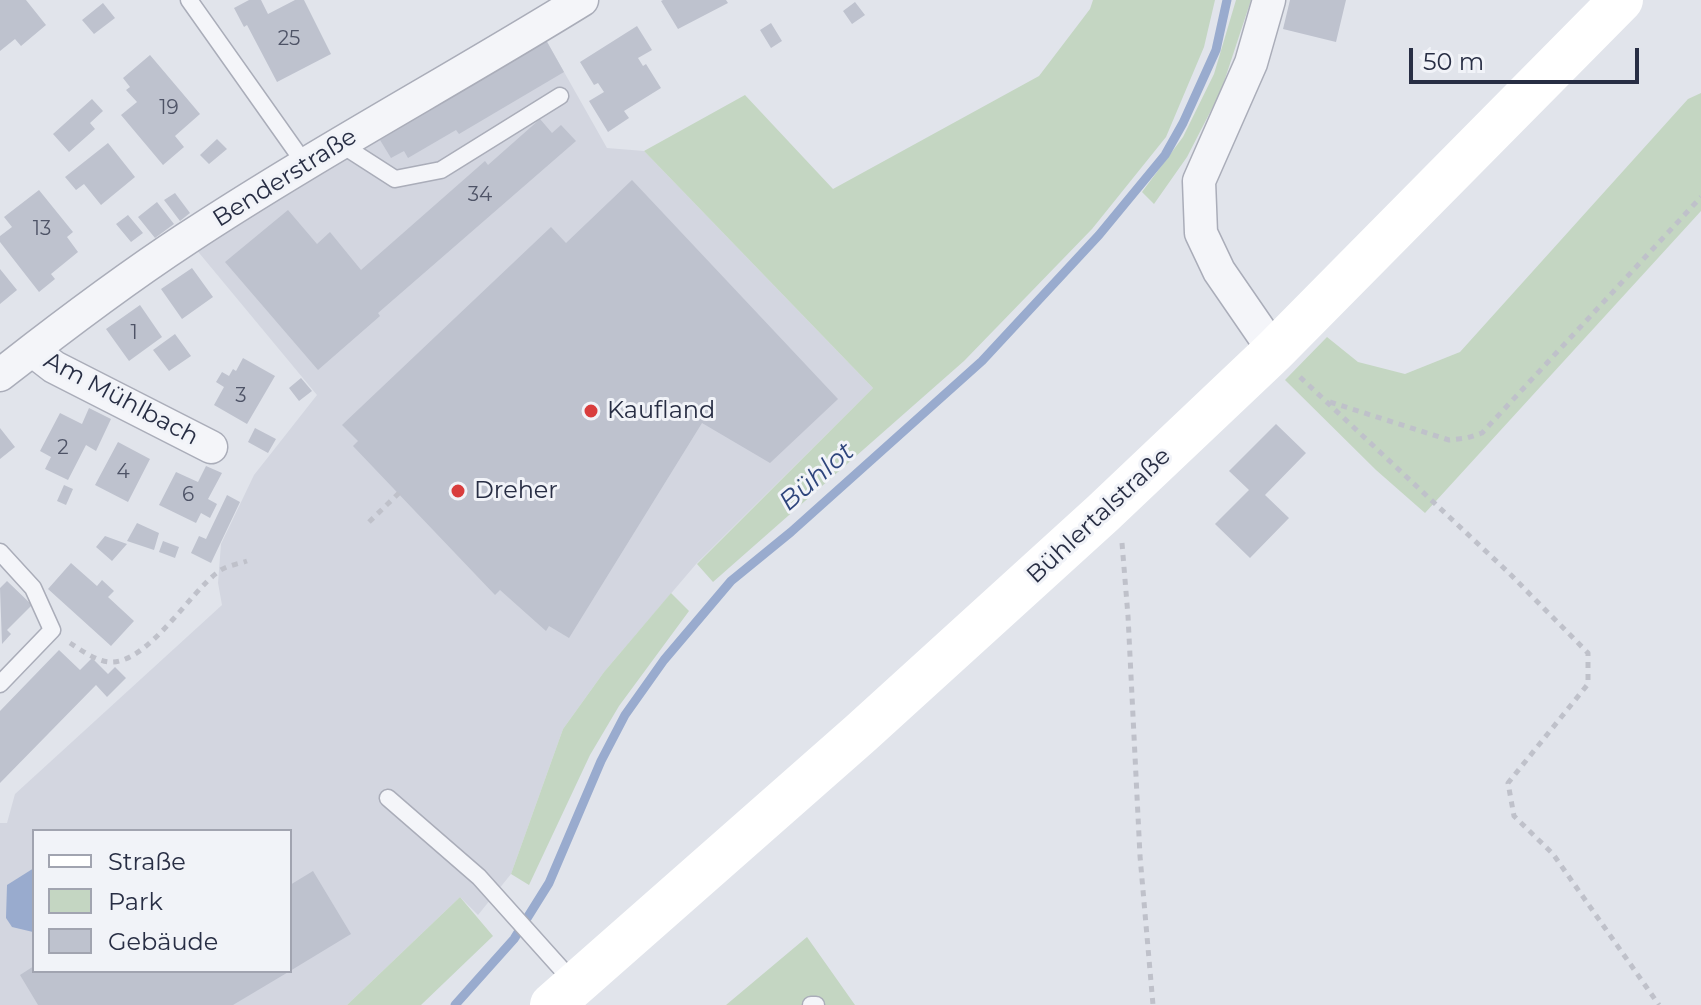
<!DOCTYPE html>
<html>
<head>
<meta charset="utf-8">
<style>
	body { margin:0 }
	#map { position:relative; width:1701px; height:1005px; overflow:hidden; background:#e1e4eb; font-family:Montserrat,sans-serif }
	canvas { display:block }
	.legend { position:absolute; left:32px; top:829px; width:260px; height:144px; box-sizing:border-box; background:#f1f3f8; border:2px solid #a1a4b0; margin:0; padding:10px 14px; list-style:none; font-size:24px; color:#282e44 }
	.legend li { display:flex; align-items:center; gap:16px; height:40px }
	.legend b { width:40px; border:2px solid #a1a4b0 }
	.scale { position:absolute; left:1409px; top:48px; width:230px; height:36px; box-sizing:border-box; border:4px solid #282e44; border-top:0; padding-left:10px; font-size:24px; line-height:28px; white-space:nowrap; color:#282e44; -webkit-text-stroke:6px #f1f3f8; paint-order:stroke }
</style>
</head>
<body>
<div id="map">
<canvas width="1701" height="1005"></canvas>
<ul class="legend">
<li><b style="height:10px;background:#fff"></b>Straße</li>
<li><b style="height:22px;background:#c4d6c2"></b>Park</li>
<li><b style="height:22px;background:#bec2ce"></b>Gebäude</li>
</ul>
<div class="scale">50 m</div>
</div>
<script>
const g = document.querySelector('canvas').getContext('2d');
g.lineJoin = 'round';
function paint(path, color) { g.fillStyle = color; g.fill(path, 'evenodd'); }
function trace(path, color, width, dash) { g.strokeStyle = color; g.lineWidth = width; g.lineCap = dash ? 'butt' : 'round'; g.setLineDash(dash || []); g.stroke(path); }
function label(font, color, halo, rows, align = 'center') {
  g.font = font + ' Montserrat,sans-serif'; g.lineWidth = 6; g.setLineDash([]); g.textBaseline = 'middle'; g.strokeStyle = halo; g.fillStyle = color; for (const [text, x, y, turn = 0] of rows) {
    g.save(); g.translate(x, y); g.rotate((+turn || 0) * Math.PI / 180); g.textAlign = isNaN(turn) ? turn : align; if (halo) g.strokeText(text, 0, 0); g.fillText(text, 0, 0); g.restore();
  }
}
paint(new Path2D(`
	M546,40l61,108 37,3 229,237 -176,175 -93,109 -41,57 -52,145 -33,41 -18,-18 -113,108h-347v-182h7l8,-29 207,-189 -4,-22 3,-39 33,-69 63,-80 -122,-147zM34,831h256v140h-256z`), '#d3d6e0');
paint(new Path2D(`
	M1093,0h122l-11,47 -38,90 -74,92 -128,132 -251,221 -16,-18 176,-176 -229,-237 101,-56 88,94 206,-113 51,-67z
	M1236,0h15l-30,91 -34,66 -33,47 -12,-12 41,-55 31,-63z
	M1701,93v118l-276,302 -49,-43 -91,-90 42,-43 31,25 47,12 55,-22 228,-253z
	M671,593l18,18 -70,95 -29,49 -61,130 -18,-11 52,-145 41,-57z
	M460,897l33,39 -72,69h-74z
	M807,937l48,68h-129z`), '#c4d6c2');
paint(new Path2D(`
	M34,868v63l-1,1 -21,-5 -6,-9 1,-33z`), '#99abce');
trace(new Path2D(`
	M455,1005l59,-66 35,-56 52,-122 24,-46 39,-55 67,-79 60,-49 191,-171 117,-126 66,-80 18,-32 33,-73 11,-50`), '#99abce', 9);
paint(new Path2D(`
	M0,0h26l20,25 -25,21 -6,-7 -15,12z
	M249,0h12l7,14 27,-14h9l27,54 -54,28 -30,-57 -3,2 -10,-19z
	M663,0h63l2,3 -50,26 -17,-28z
	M1290,0h56l-10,42 -53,-13z
	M855,2l10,13 -13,9 -9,-13z
	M103,3l12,15 -21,16 -12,-14z
	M771,23l11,18 -11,7 -11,-18z
	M637,26l15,24 -14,8 5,8 3,-2 15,24 -37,23 5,7 -21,14 -19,-31 15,-9 -6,-9 -4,2 -14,-23z
	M546,40l18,32 -105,62 -3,-4 -48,28 -4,-7 -13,7 -11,-18z
	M150,55l50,59 -25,22 9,11 -21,18 -42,-50 16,-13 -11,-12 4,-3 -7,-9z
	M92,99l11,12 -13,12 5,6 -26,23 -16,-18z
	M540,119l12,14 9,-8 15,16 -198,172 2,3 -62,54 -93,-108 63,-52 29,34 13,-12 31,38 124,-109 3,4z
	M217,139l10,10 -18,15 -9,-9z
	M108,143l27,34 -34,28 -17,-21 -8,6 -11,-13z
	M632,180l206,219 -68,64 -68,-40 -133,215 -20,-12 -3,5 -46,-41 -5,5 -142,-149 5,-5 -16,-16 209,-198 15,16z
	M39,190l34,42 -6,5 11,15 -27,22 4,5 -16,13 -39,-50v-6l12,-9 -8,-10z
	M175,193l15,20 -10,8 -16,-21z
	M157,202l17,22 -19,14 -17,-21z
	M128,215l15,18 -12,9 -15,-18z
	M192,268l21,29 -31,22 -21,-30z
	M0,269l17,21 -17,14z
	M140,305l22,32 -33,24 -23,-32z
	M175,334l16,22 -22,15 -16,-21z
	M243,358l32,18 -28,48 -33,-19 10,-18 -8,-5 6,-10 7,4 4,-7 3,2z
	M301,378l11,13 -13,10 -10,-13z
	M89,408l22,11 -15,32 -10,-6 -18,35 -23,-11 6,-12 -11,-6 20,-38 22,11z
	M1276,424l30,29 -41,42 24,23 -39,40 -35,-34 34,-34 -20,-19z
	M0,428l15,19 -15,12z
	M255,428l21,11 -8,14 -20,-11z
	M118,442l32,17 -22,43 -33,-17z
	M206,466l16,7 -14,26 9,5 -7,14 -9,-5 -5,10 -37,-18 17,-33 22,10z
	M64,485l9,4 -7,16 -9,-4z
	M227,495l13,7 -29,61 -20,-10 8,-17 7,3z
	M137,523l22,10 -5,17 -27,-9z
	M105,536l22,8 -15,17 -16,-14z
	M163,541l16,6 -4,11 -16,-6z
	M71,563l26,23 5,-6 12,11 -6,6 26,24 -23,25 -63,-57z
	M7,581l25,24 -25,25 4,4 -9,10 -2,-56z
	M59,650l21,20 12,-12 16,16 7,-7 11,11 -19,19 -11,-12 -96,98v-72z
	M313,871l38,63 -61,37v-86z
	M34,966v5h256l-57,34h-195l-18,-30z`), '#bec2ce');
const lane = new Path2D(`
	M189,0l116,164
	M339,143l56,36 46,-9 119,-74
	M0,552l33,36 19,42 -52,54
	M388,798l91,79 96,107
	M811,1005h5`);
const street = new Path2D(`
	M1269,0l-18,63 -52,118 2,52 18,38 55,80
	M32,350l22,17 157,80
	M0,375c60,-47 122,-94 186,-136 129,-85 265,-158 396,-239`);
trace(lane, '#aaadb9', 19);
trace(street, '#aaadb9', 35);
trace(new Path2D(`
	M1300,377l208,195 80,81v31l-80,99 6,33 39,38 106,151
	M1330,402l119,38 18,-2 15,-5 219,-236
	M369,522l30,-29
	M1122,543l6,73 12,240 13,149
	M70,643c11,7 26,18 39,19 38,3 81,-70 109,-90 7,-6 20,-8 29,-11`), '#bfc1ca', 5, [6, 6]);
trace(lane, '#f4f5f9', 16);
trace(street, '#f4f5f9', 32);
trace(new Path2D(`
	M552,1005l309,-272 242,-220 171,-162 347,-351`), '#fff', 44);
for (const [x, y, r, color] of [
	[591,411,8,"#d93d3d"],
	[458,491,8,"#d93d3d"]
]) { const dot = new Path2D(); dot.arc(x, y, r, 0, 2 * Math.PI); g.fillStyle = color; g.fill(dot); trace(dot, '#f1f3f8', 3); }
label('20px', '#4e5366', null, [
	["25",289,39],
	["19",169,108],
	["34",480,195],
	["13",42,229],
	["1",134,333],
	["3",241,396],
	["2",63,448],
	["4",123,472],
	["6",188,495]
]);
label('24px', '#282e44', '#f1f3f8', [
	["Benderstraße",285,178,-32],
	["Am Mühlbach",121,399,28],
	["Bühlertalstraße",1099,516,-43]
]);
label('24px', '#282e44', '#f1f3f8', [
	["Kaufland",607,411],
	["Dreher",474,491]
], 'left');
label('italic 26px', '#2e457c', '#f1f3f8', [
	["Bühlot",817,477,-41]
]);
</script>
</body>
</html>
